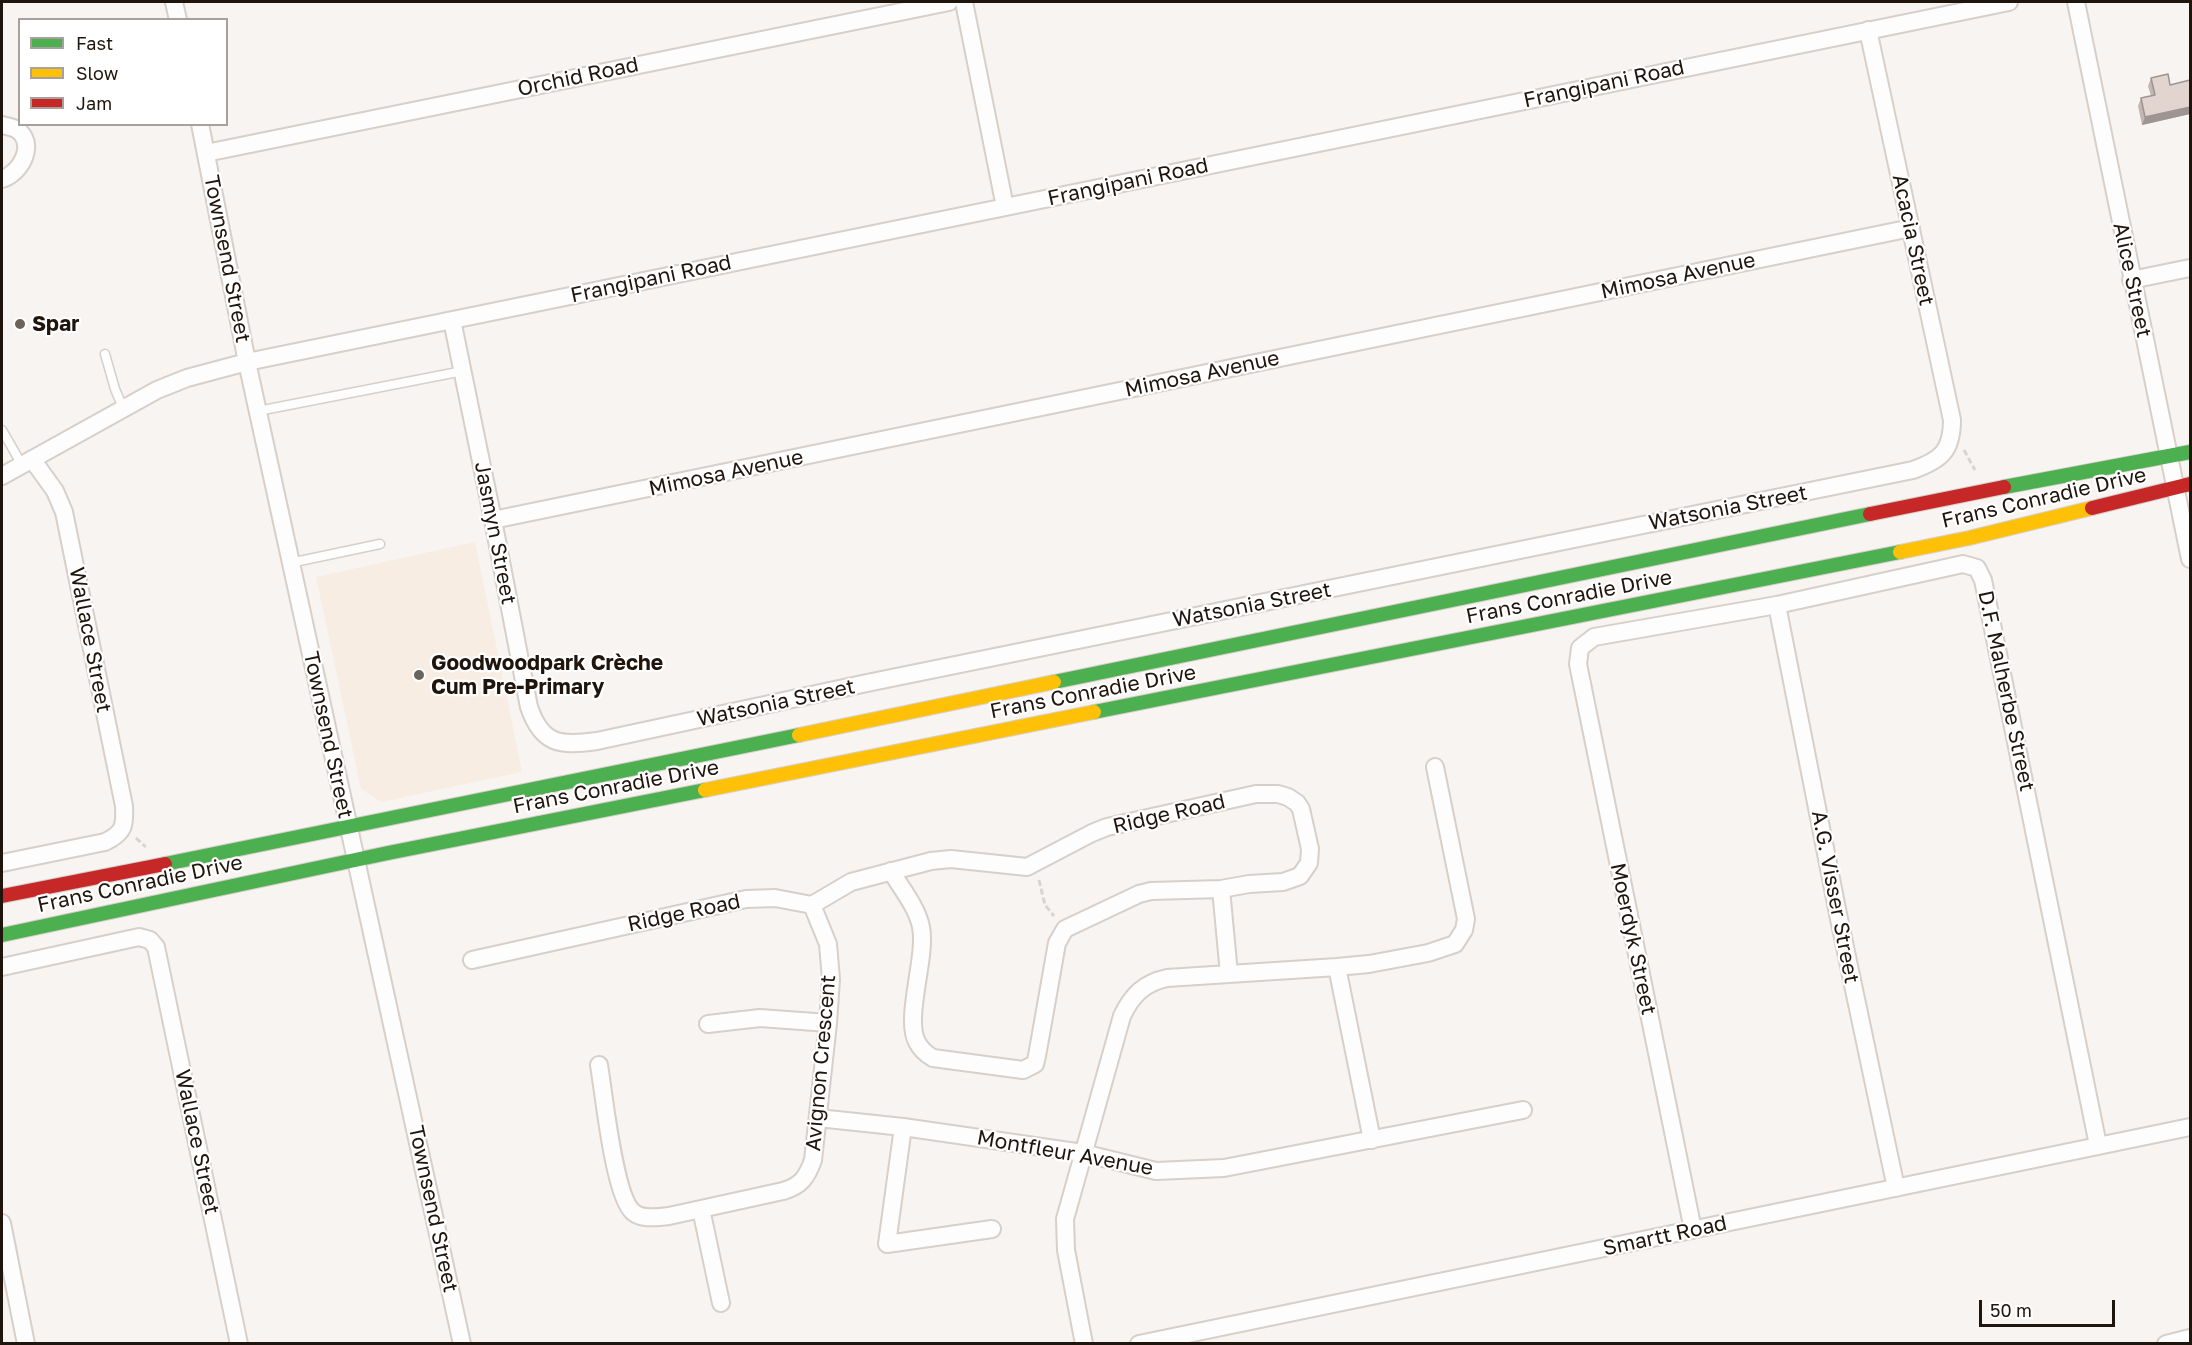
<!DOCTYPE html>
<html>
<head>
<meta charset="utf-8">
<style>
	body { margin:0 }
	#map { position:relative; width:2192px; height:1345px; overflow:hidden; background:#f7f4f1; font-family:"Golos Text",sans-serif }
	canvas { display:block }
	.frame { position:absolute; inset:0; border:3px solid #20150c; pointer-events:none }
	.legend { position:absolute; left:18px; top:18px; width:210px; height:108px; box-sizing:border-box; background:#fff; border:2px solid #a6a19e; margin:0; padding:8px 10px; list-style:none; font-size:18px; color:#20150c }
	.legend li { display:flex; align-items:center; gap:12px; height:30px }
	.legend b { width:30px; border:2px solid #a6a19e }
	.scale { position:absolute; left:1979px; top:1300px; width:136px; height:27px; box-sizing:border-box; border:3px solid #20150c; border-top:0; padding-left:8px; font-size:18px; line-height:21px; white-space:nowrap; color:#20150c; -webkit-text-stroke:4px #fff; paint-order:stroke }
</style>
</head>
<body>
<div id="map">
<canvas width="2192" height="1345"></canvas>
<div class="frame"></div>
<ul class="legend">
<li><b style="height:8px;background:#4caf50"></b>Fast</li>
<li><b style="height:8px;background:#ffc107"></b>Slow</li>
<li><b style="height:8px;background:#c62828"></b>Jam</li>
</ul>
<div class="scale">50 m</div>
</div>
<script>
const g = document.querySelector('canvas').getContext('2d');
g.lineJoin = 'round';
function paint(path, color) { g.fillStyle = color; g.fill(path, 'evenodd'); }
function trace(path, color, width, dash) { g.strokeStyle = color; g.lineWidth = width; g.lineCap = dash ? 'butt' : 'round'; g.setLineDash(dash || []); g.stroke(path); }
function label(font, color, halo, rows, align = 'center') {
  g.font = font + ' "Golos Text",sans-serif'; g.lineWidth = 4.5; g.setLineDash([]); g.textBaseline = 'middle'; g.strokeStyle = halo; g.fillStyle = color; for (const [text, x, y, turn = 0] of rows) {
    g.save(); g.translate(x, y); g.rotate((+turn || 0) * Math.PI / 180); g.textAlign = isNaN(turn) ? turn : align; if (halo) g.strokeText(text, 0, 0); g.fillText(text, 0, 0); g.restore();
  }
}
paint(new Path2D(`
	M475,542l47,230 -141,30 -20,-13 -45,-212z`), '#f8ede2');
const lane = new Path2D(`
	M105,354l10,35 8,19
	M258,411l205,-40
	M2,430l20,35
	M290,563l90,-19`);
const street = new Path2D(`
	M174,2l4,18
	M964,2l41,205
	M2076,2l114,557
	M200,124l47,238 215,982
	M2,125c4,1 10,2 14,4 21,13 6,44 -14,50
	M206,153l743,-151
	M2131,280l59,-12
	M452,320l41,200 36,187c13,38 31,39 68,34l270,-58 1046,-213c28,-10 39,-19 39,-50l-84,-390
	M2,476l155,-86 30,-12 60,-16 1762,-360
	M493,520l1418,-292
	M1777,605l61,309 58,274
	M2,863l103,-21c19,-9 20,-16 19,-36l-60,-294 -9,-21 -23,-32
	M1221,889l8,85
	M472,960l274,-61 29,-1 37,7 39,-23 80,-21 20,-2 76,8 65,-34 15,-6 149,-33h22l10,3 9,6 4,6 9,40 -1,14 -9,13 -17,6 -34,2 -28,5 -70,2 -12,3 -74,35 -8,14 -20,113 -2,8 -12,6 -90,-12c-7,-4 -12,-8 -16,-16 -13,-24 10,-85 4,-115 -4,-20 -20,-39 -30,-56
	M2,967l137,-30 11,3 6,7 83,397
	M1337,967l35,173
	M708,1024l52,-6 68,5
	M599,1065c5,29 15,131 34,147 9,8 25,5 36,4l114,-25c18,-5 24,-14 30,-31l15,-137 3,-44 -3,-35 -16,-39
	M818,1118l85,9 180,26 73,18 68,-3 299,-58
	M903,1127l-16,117 105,-15
	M701,1209l20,94
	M2,1223l24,121
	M1693,1230l-115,-566 2,-16 14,-11 183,-32 186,-41 14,4 6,12 115,565
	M1084,1344l-18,-94 -1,-31 57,-203c10,-21 22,-33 45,-38l170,-11 32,-3 59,-11 27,-9 9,-14 2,-11 -31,-152
	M1139,1344l1051,-217
	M2166,1344l24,-6`);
const fast = new Path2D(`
	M2004,487l186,-35
	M1054,682l816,-168
	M1094,712l806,-160
	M165,864l634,-129
	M2,935l386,-82 317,-63`);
const slow = new Path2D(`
	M1900,552l69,-14 123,-30
	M799,735l255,-53
	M705,790l389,-78`);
const jam = new Path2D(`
	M2092,508l98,-24
	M1870,514l134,-27
	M2,896l163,-32`);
trace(lane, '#d7cfc9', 11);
trace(street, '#d7cfc9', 20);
trace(fast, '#d7cfc9', 16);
trace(slow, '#d7cfc9', 16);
trace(jam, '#d7cfc9', 16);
trace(new Path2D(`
	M1964,450l11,20
	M136,838l10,9
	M1039,880l6,25 9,11`), '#d7d5d4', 3, [6, 3]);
trace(lane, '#fefdfd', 8);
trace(street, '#fefdfd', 16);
trace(fast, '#4caf50', 14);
trace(slow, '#ffc107', 14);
trace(jam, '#c62828', 14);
paint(new Path2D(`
	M2151,78l19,7 20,-5v34l-48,11 -4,-19 3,-8 10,-2 -3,-10z`), '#c2b7b3');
paint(new Path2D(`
	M2190,107v7l-48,11 3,-8z`), '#9e9592');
const building = new Path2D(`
	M2168,74l2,11 20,-5v27l-45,10 -4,-19 14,-3 -4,-17z`);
paint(building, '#e2d5d0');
trace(building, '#9e9592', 1.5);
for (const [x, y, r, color] of [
	[20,324,6,"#6b635c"],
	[419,675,6,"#6b635c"]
]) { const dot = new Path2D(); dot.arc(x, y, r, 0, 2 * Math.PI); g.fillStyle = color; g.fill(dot); trace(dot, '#fff', 2); }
label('21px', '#20150c', '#fff', [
	["Orchid Road",578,77,-12],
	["Frangipani Road",1604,84,-12],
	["Frangipani Road",1128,182,-12],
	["Acacia Street",1913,240,78],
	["Townsend Street",227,259,79],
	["Mimosa Avenue",1678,276,-12],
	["Frangipani Road",651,279,-12],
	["Alice Street",2132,280,78],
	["Mimosa Avenue",1202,374,-12],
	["Mimosa Avenue",726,473,-12],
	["Frans Conradie Drive",2044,498,-13],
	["Watsonia Street",1728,508,-11],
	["Jasmyn Street",495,533,79],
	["Frans Conradie Drive",1569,597,-11],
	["Watsonia Street",1252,605,-11],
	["Wallace Street",90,640,79],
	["D.F. Malherbe Street",2006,691,78],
	["Frans Conradie Drive",1093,692,-11],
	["Watsonia Street",776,703,-12],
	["Townsend Street",328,735,78],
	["Frans Conradie Drive",616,787,-11],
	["Ridge Road",1169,814,-13],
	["Frans Conradie Drive",140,884,-12],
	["A.G. Visser Street",1835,897,79],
	["Ridge Road",684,913,-12],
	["Moerdyk Street",1633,939,78],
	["Avignon Crescent",821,1063,-85],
	["Wallace Street",197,1142,78],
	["Montfleur Avenue",1065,1153,10],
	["Townsend Street",433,1209,78],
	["Smartt Road",1665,1236,-12]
]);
label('bold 21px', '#20150c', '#fff', [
	["Spar",32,324],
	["Goodwoodpark Crèche",431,663],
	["Cum Pre-Primary",431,687]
], 'left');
</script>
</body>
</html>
